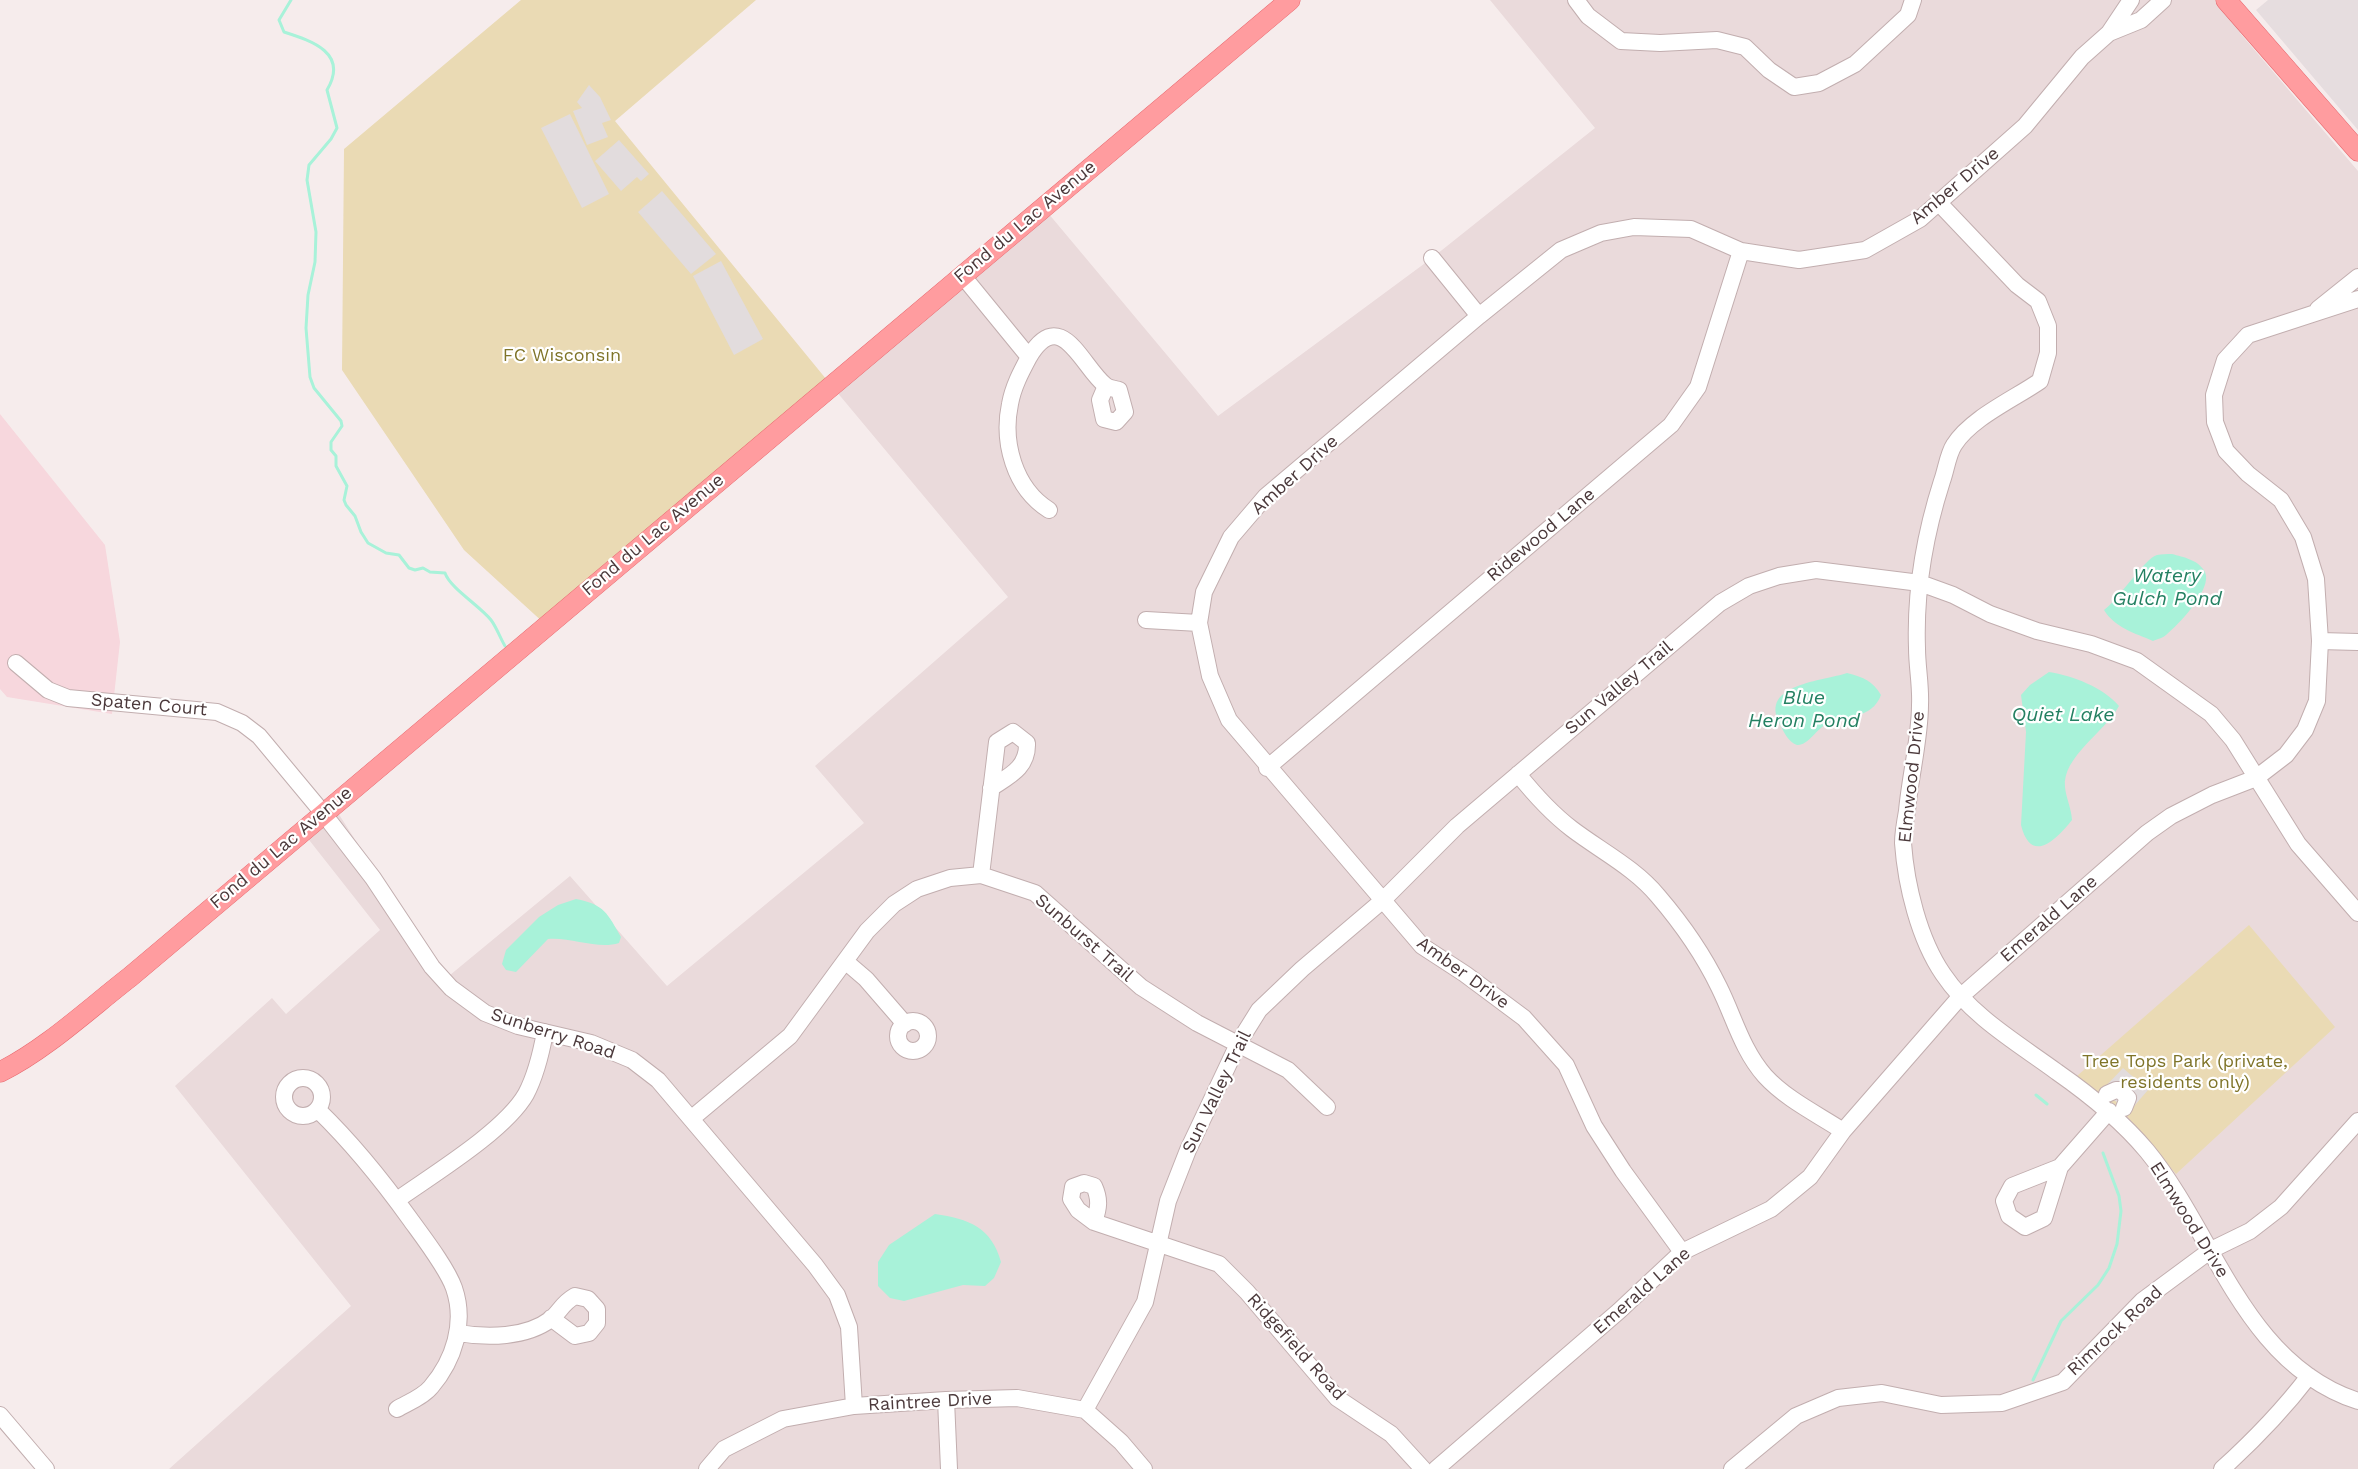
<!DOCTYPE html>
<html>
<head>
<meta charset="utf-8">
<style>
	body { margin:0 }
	canvas { display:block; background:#f6ecec }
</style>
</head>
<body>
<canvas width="2358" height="1469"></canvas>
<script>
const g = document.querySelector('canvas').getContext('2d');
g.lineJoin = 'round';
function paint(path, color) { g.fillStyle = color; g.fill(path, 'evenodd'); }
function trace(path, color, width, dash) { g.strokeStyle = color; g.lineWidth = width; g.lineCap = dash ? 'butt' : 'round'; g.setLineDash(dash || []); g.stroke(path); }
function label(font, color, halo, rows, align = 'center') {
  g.font = font + ' "Work Sans",sans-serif'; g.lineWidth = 4.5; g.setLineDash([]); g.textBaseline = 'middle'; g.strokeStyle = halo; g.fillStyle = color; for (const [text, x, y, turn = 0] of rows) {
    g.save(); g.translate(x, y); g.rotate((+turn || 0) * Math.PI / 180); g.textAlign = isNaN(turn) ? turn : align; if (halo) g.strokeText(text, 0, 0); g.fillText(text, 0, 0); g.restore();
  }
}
paint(new Path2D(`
	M1490,0h737l21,25 -8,8 118,138v1298h-2189l182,-163 -176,-220 97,-88 14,16 94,-84 -78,-99 31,-26 111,175 126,-104 97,110 197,-163 -49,-57 193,-169 -177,-212 212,-178 175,209 214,-158 163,-130z`), '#eadadb');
paint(new Path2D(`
	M0,414l105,131 15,97 -8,72 -105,-17 -7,-8z`), '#f7d7dd');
paint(new Path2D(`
	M2268,0h90v130l-102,-120z`), '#e6dddf');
paint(new Path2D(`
	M521,0h235l-141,121 216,264 -285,240 -82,-75 -122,-180 2,-221z
	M2249,925l86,102 -159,147 -51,-60 -48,-38z`), '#eadab4');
paint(new Path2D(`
	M589,85l11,12 11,23 -9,3 6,14 -21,8 -14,-34 9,-3 -5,-6z
	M570,114l39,80 -27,14 -41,-80z
	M619,140l30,34 -8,7 -4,-4 -16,14 -26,-30z
	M662,191l54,63 -25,20 -53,-62z
	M721,261l42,78 -29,16 -41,-79z
	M2123,1068l25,22 -19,22 -27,-22z`), '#e2dcdd');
paint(new Path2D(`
	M2172,554c11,3 27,6 33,18 8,17 -27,53 -39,63 -3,3 -9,4 -13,6 -18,-8 -38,-13 -49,-31 14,-10 41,-52 53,-55 4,-1 10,-1 15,-1z
	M2049,672c24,4 54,15 70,34 -14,26 -57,51 -54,81 1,11 6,20 7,33 -16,20 -41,45 -51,5l5,-93 -5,-37 9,-10z
	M1847,673c16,4 26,8 34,22 -9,24 -35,21 -54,29 -10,4 -19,22 -30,21 -8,-2 -14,-14 -17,-21 -22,-40 44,-43 67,-51z
	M576,899c28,5 32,15 45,38l-2,6c-21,7 -47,-6 -71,-4l-32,33 -10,-2 -4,-6 4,-14 33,-33 19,-12z
	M935,1214c34,5 56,13 66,48l-7,16 -9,8 -22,-1 -59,16 -14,-3 -12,-12v-24l11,-17z`), '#a8f2d9');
trace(new Path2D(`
	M291,0l-12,20 5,12c28,9 65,21 43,58l10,38 -6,11 -22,26 -2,15 9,52 -1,30 -7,33 -2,33 4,49 4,11 27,33 1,5 -11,16v8l5,6v10l11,20 -3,14 2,5 9,11 6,16 7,11 18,10 13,2 10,13 6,2 8,-2 7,4 15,1c5,15 35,33 46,47 6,8 9,18 14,26
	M2036,1095l11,9
	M2033,1380l28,-59 37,-36 11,-17 8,-24 4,-33 -2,-15 -16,-43`), '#a8f2d9', 3);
const minor = new Path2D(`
	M1576,0l12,16 33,25 39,2 57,-3 28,7 24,23 25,17 25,-4 36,-19 53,-49 5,-15
	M2109,33l32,-13 22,-20
	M1939,203l78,82 21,16 10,25v27l-8,28c-26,18 -69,37 -86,64 -6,9 -8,25 -12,36 -17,53 -27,111 -25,167 0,19 4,38 3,57 0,33 -10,72 -13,106 -2,11 -4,22 -4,32 3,42 16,96 40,131 29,43 73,68 114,98 33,23 64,48 90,79 68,83 97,213 211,250
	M1432,258l47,58
	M962,275l67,82c-8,15 -16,30 -19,47 -8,38 4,84 39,106
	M2318,309l40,-32
	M1029,357c32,-53 53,10 76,28 3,3 10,4 14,5l6,22 -9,10 -12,-3 -4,-19 6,-14
	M1146,620l53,3
	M2320,641l38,1
	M16,663l32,27 20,8 149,14 25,11 17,13 64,77 50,65 59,89 19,21 34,25 33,13 73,17 41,17 26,20 157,185 22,30 12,32 5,79
	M1267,768l404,-343 27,-38 43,-136
	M1518,774c16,20 33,39 54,55 29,22 63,39 86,67 24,28 45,58 61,91 15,30 23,63 46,89 21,23 52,38 78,55
	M981,875l16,-133 16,-10 14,11c1,25 -18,33 -36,45
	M845,961l21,18 39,45
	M898 1036a15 15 0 1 1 30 0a15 15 0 1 1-30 0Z
	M284 1097a19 19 0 1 1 38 0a19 19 0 1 1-38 0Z
	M2107,1094l9,-4h4l8,8 -4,10
	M318,1110c34,33 64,70 92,109 13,18 37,49 44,69 12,35 0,72 -23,99 -8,10 -24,16 -34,22
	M691,1119l99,-83 77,-105 27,-27 23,-15 33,-11 31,-3 54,18 106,94 56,36 91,47 39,37
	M2060,1167l-48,19 -8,15 5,15 16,11 19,-9 16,-51 49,-56
	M397,1200c35,-25 108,-69 129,-106 10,-19 15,-40 19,-62
	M1094,1222c5,-14 6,-23 0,-36l-10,-3 -11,4 -2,12 7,11 16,12 125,42 28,28 90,106 54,36 32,35
	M1682,1252l-59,-81 -29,-45 -28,-61 -42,-47 -59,-44 -43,-28 -193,-226 -19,-44 -11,-53 5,-31 27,-55 35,-41 213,-180 82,-66 40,-17 33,-6 57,2 50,22 58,9 66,-10 55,-31 105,-93 57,-69 27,-24 22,-33
	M458,1333c29,5 68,5 93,-14 10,-8 10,-15 24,-23l13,3 9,10v14l-8,10 -14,3 -24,-18
	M946,1400l3,69
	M1085,1410l60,-108 23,-101 20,-51 51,-108 20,-32 43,-41 80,-68 75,-75 263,-223 29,-17 30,-10 37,-6 104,13 33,12 37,19 47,17 54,13 46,17 74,53 22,26 65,104 60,69
	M0,1415l46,54
	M707,1469l17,-20 59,-30 71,-13 92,-6 71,-2 68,12 36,32 23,27
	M1436,1469l183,-158 63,-59 89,-43 39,-32 33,-46 117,-134 187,-164 24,-17 41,-21 44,-17 30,-23 19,-25 12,-29 3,-60 -4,-62 -13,-42 -22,-37 -33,-26 -22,-23 -11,-29 -1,-27 11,-35 23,-25 110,-36
	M1732,1469l64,-53 42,-18 44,-5 59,12 61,-2 61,-21 79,-81 69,-51 39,-19 31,-24 77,-86
	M2222,1469c32,-29 61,-59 87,-93`);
const major = new Path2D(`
	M2226,0l132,151
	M0,1072c45,-22 90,-64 130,-95l1160,-977`);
trace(minor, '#c2aeaf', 18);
trace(major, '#e7696f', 21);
trace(minor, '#fff', 16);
trace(major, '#ff9c9f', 20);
label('18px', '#4b393b', '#fff', [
	["Amber Drive",1955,186,-40],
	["Fond du Lac Avenue",1025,222,-40],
	["Amber Drive",1295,475,-42],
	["Fond du Lac Avenue",653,535,-40],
	["Ridewood Lane",1541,535,-40],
	["Sun Valley Trail",1619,688,-40],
	["Spaten Court",149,705,5],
	["Elmwood Drive",1912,777,-84],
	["Fond du Lac Avenue",281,848,-40],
	["Emerald Lane",2049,919,-41],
	["Sunburst Trail",1084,938,41],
	["Amber Drive",1463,973,36],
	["Sunberry Road",553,1034,18],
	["Sun Valley Trail",1217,1092,-64],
	["Elmwood Drive",2189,1220,58],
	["Emerald Lane",1642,1291,-41],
	["Rimrock Road",2115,1331,-43],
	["Ridgefield Road",1296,1347,48],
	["Raintree Drive",930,1402,-3]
]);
label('18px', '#7f7429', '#fff', [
	["FC Wisconsin",562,356],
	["Tree Tops Park (private,",2185,1062],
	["residents only)",2185,1083]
]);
label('italic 20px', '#248062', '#fff', [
	["Watery",2167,576],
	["Gulch Pond",2167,599],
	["Blue",1804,698],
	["Heron Pond",1804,721],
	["Quiet Lake",2063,715]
]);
</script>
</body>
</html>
